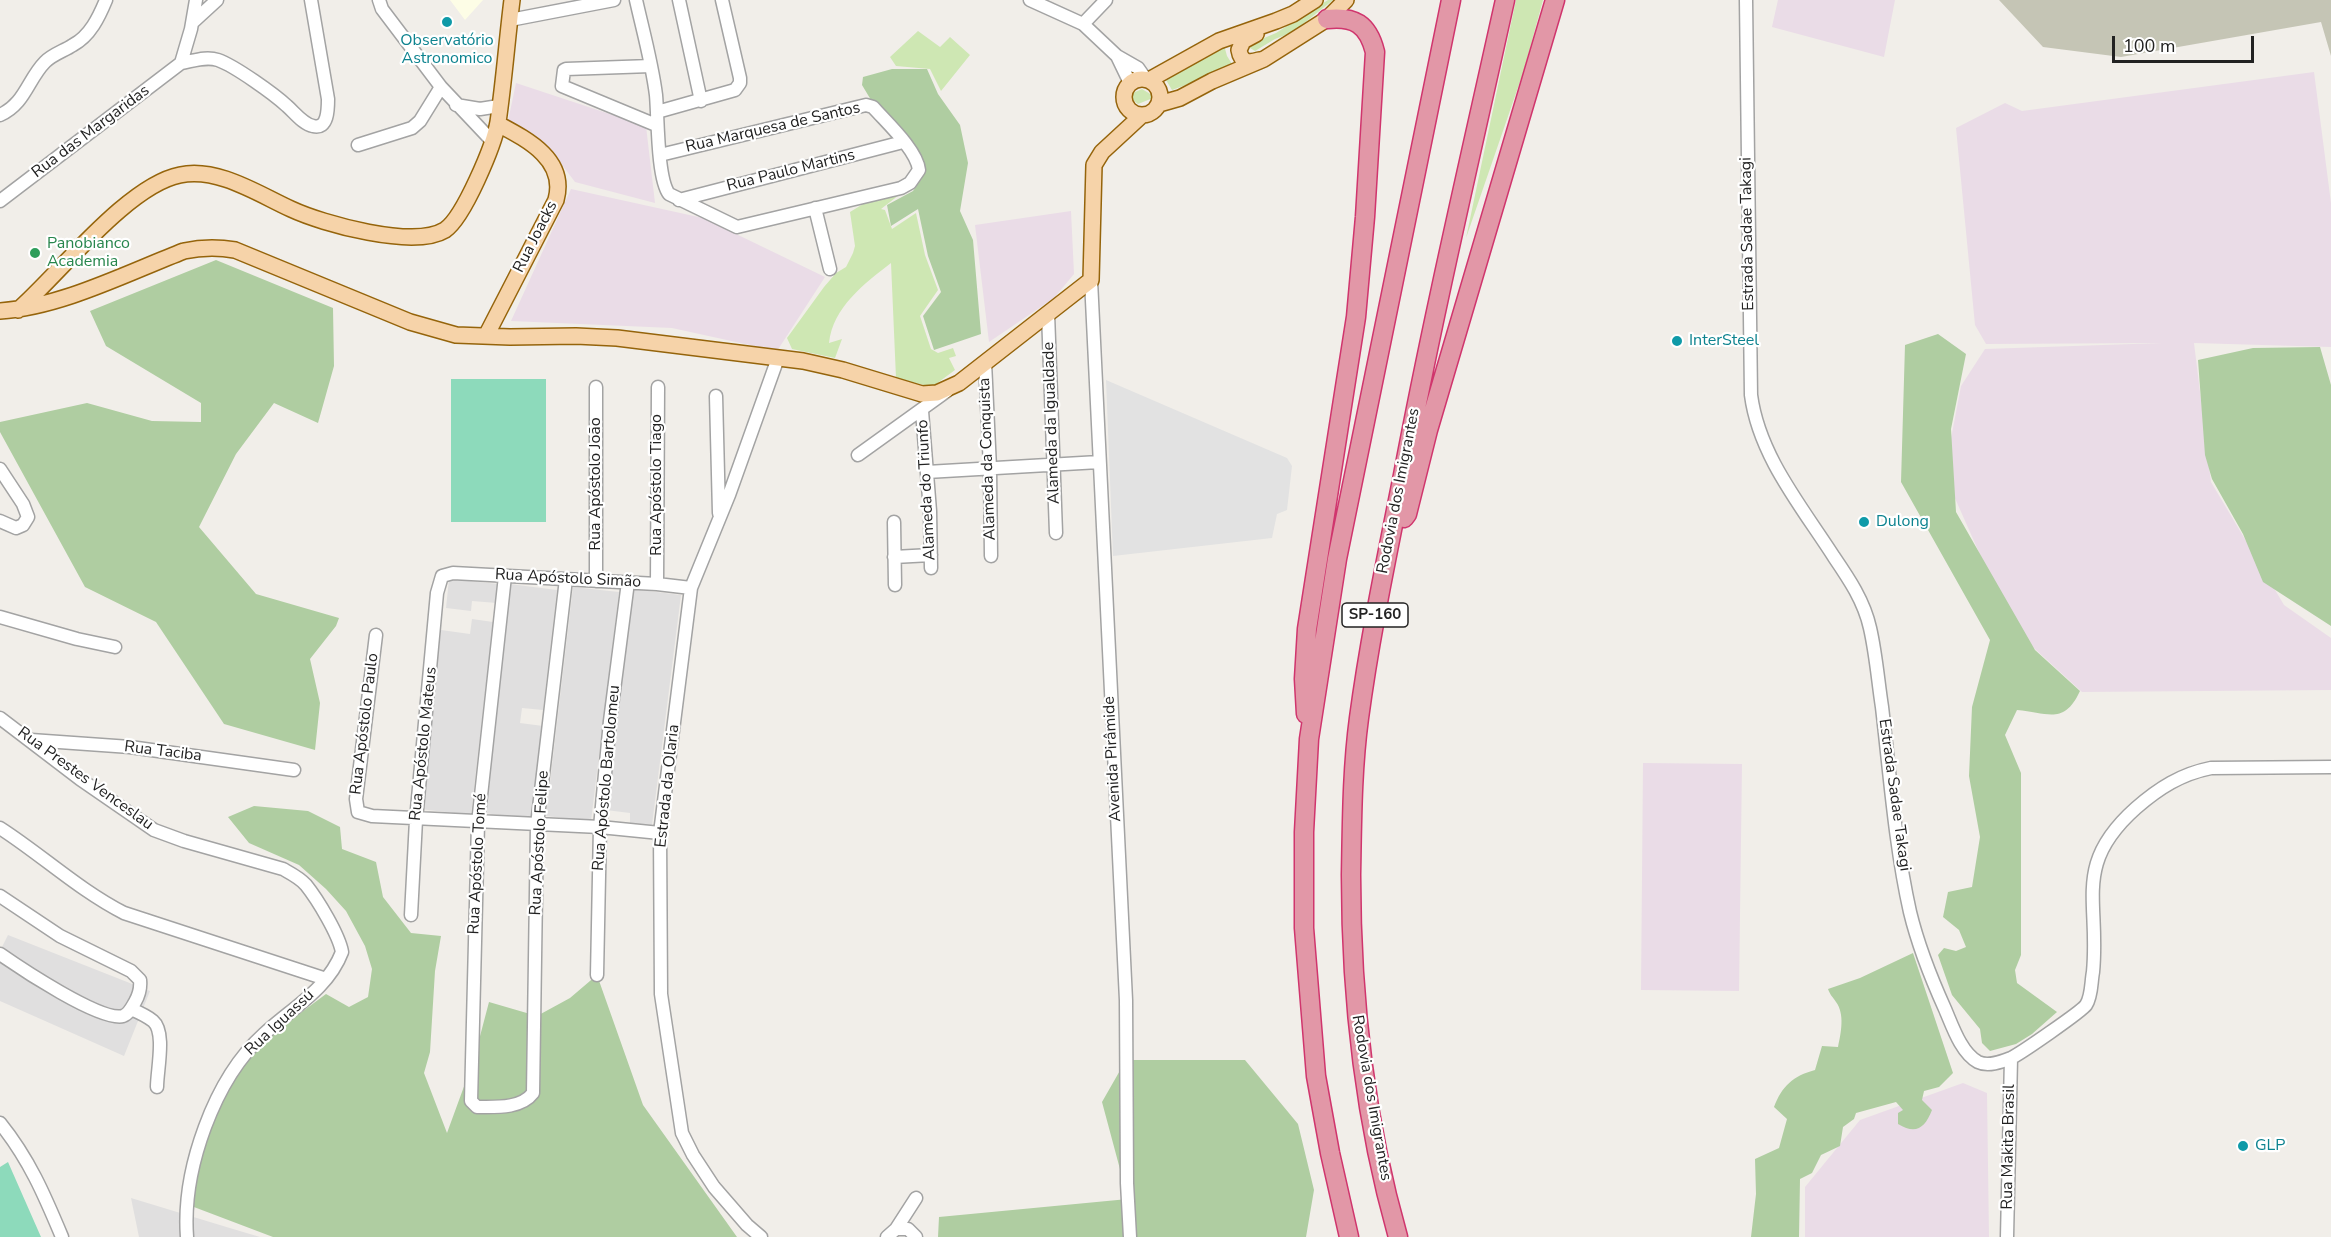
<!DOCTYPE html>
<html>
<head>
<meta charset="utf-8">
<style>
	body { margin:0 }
	#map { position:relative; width:2331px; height:1237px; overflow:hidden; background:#f1eee9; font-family:"Nunito Sans",sans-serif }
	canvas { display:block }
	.scale { position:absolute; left:2112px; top:36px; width:142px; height:27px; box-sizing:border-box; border:3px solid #222; border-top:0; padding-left:8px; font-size:18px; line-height:21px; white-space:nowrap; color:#222; -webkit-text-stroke:4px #fff; paint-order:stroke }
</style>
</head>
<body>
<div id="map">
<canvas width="2331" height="1237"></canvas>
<div class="scale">100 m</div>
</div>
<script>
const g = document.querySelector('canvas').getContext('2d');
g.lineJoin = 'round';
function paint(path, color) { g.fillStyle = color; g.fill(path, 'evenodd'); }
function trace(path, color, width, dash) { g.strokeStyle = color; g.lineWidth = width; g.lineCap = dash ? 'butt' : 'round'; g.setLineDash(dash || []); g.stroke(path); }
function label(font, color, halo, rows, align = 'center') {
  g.font = font + ' "Nunito Sans",sans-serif'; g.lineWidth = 4.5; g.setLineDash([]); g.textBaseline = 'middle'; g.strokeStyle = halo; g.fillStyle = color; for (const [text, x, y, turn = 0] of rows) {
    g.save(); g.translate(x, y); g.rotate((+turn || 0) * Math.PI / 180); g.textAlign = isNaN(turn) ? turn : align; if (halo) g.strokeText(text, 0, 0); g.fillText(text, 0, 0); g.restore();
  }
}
paint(new Path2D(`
	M449,579l50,5 -2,19 -25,-2 -1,10 -25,-3z
	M510,584l47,6 -14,120 -21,-2 -2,15 23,3 -10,93 -49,-6z
	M573,587l46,5 -28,229 -45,-5z
	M633,589l48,6 -29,230 -22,-2v-10l-24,-3z
	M472,619l21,3 -22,193 -51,-6 21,-179 29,4z
	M8,935l142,56 -26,65 -124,-55v-50z
	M131,1198l102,31 27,8h-121z`), '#e0dfdf');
paint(new Path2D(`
	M1778,0h117l-11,57 -112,-30z
	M2314,72l17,131v144l-137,-4 17,139 73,123 47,33v52l-249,2 -69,-63 -59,-133 -5,-47 12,-63 24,-37 177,-6 -176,1 -11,-19 -19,-197 49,-25 17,8z
	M516,83l130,43 9,77 -80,-21 -28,-37 -39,-24z
	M571,189l132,29 122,59 -48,74 -105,-23 -161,-7z
	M1071,211l3,63 -20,24 -65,44 -14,-117z
	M1643,763l99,1 -3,227 -98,-1z
	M1963,1083l24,10 2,144h-184v-50l55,-67z`), '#eadce7');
paint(new Path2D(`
	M450,0h33l-18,20z`), '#fdfde6');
paint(new Path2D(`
	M1999,0h332v56l-10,-34 -200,35 -78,-10z`), '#c5c5b5');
paint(new Path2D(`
	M1328,0h5l-40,32 -18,7 -20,12 -5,-3v-4l26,-11z
	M1516,0h27l-19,70 -58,168z
	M918,31l22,16 10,-10 20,18 -29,36 -11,-22 -34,-3 -6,-9z
	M1224,45l3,11 7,11 -62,23 -6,-10z
	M1142,89l10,6 1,3 -15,6 -7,-6 2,-5z
	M899,195l-18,14 4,1 7,19 24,-16 9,42 13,35 -18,26 11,33 7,4 15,-5 3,8 -7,2 6,12 -23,17 -36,-9 -5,-115c-27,21 -58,44 -62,80l13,-4 -7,19 -43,-9 -5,-11 37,-51 12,-14 10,-6 7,-14 2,-7 -5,-34 18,-11z`), '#cee7b3');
paint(new Path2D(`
	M892,69h35l11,25 22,31 8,38 -8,48 13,29 8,94 -47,16 -11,-34 18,-24 -13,-36 -10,-47 -27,17 -4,-21 26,-14 9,-13 2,-12 -4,-12 -49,-54 -9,-15 1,-8z
	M216,260l117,48 1,58 -16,57 -44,-20 -38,51 -37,73 57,67 83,24 -3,8 -26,33 10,44 -5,47 -91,-26 -68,-102 -71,-35 -85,-155v-10l87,-19 65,18 49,1v-19l-95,-57 -16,-35z
	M1938,334l28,20 -15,75 5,83 79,138 45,41c-16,34 -31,22 -63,19l-12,25 16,38v182l-6,15 2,13 40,29 -25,22 -16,10 -26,7 -8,-8 -2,-14 -28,-34 -14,-40 6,-7 12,3 10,-4 -7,-17 -16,-13 5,-25 24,-5 8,-50 -11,-61 3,-69 18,-67 -89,-158 4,-137z
	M2320,347l11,38v241l-68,-44 -20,-48 -31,-55 -7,-24 -7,-95 55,-12z
	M254,806l54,5 32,16 2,22 34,13 7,35 28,36 30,3 -6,35 -5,81 -6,21 23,60 27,-74 15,-57 48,14 33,-18 27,-23 46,130 94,132h-464l-87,-33 16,-65 42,-84 82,-61 23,13 19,-10 4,-28 -7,-23 -19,-35 -20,-22 -27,-24 -50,-22 -21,-26z
	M1913,953l40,120 -14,14 -15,4 -2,9 10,10c-7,18 -16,25 -34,14v-11l5,-3 -7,-8 -40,11 -2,6 -11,8 -3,19 -19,9 -9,18 -12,6 -1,58h-48l5,-43 -1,-35 24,-11 8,-29 -13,-12c8,-21 19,-31 41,-37l7,-24 16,1c3,-14 7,-33 -2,-45 -3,-5 -6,-7 -8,-13l32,-11z
	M1126,1060h119l53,64 16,66 -8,47h-368l1,-20 189,-18 -26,-97z`), '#afcda1');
paint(new Path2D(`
	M451,379h95v143h-95z
	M8,1162l33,75h-41v-70z`), '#8ddabb');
paint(new Path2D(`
	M1106,380l181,78 5,8 -5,44 -10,4 -5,24 -159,18z`), '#e2e2e2');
const minor = new Path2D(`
	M379,0l3,9 59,78 51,54
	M636,0c7,31 16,63 20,95 2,21 1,83 13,99l68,33 164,-39 9,-5 9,-13c-2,-20 -33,-48 -46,-63l-7,-2 -206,50
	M679,0l22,101
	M1030,0l53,24 34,32 21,12 7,10
	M1746,0l5,395c8,61 51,112 83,162 15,22 30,44 36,71 6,26 8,53 12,79 8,68 13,138 28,205 8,33 21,66 35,97 7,16 16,44 33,53 10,5 23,0 33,-4 9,-4 71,-47 75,-53 6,-9 5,-23 7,-33 7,-72 -21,-107 43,-164 23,-20 45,-34 75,-40l120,-1
	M510,20l104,-20
	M193,22l24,-22
	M1083,24l23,-24
	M1117,56l13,27
	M181,63l10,-34 5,-29
	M651,66l-85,3 -2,1 -2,16 94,39
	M456,105l24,4 19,-3
	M657,112l78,-22 5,-7v-5l-18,-78
	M0,115c25,-11 28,-36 45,-53 8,-8 19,-11 28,-17 17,-9 26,-28 33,-45
	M358,145l54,-17 8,-7 21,-34
	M679,200l224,-58
	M0,201l181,-138c12,-2 25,-7 37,-3 17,6 56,34 69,46 8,7 16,18 26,20 15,4 15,-17 15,-27l-17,-99
	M815,208l15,61
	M1091,280l35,720 1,183 3,54
	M1048,313l8,220
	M985,362l5,106 1,88
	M716,396l3,117
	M922,411l8,100 1,57
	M858,455l89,-64
	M0,469l23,35 5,13 -5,8 -7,3 -16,-7
	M927,472l172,-10
	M894,522l1,63
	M894,557l37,-2
	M505,576l-27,247 -7,278 6,6c18,0 44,2 56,-14l4,-268 29,-246
	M596,581v-194
	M657,584l1,-197
	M0,617l77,22 38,8
	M376,635l-20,164 2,13 14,4 228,11 60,6
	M0,718l80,61 74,51 30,11 99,28c9,5 17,9 23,16 12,15 33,50 36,67 -14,37 -50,56 -78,82 -50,45 -82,136 -77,203
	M31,740l99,7 164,23
	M0,828c42,27 79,62 124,85l202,66
	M0,896l60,40 71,35 9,9c1,9 -1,15 -5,22 -3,5 -6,12 -12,14 -22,6 -103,-48 -123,-62
	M411,915l5,-95 21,-227 5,-17 11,-3 204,11 34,4
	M597,975l3,-148 10,-106 18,-139
	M131,1009c7,3 16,7 22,12 13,11 4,49 4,66
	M0,1123c29,36 44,71 62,114
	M896,1229h12l8,8
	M761,1237l-14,-12 -33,-38 -21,-32 -11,-22 -21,-139 -1,-161 31,-245 38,-93 49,-137
	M887,1237l9,-8 20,-31
	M2007,1237l4,-179`);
const major = new Path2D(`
	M1256,34l-13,7 -4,9c2,13 10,13 20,10
	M1124 97a18 18 0 1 1 36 0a18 18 0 1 1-36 0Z
	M1149,80l70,-39 57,-20 17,-7 22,-14
	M1159,104l21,-6 32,-17 52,-22 63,-40 19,-19
	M18,310c41,-36 110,-125 162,-135 38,-8 78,19 111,34 32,15 123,40 154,21 19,-13 49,-85 53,-108 6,-41 9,-82 14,-122
	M0,311c61,-4 127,-38 184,-60 19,-4 33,-4 51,-1l175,72 46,13 54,2 66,-1 41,2 186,23 40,9 79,24 15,-1 22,-10 132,-103 3,-115 8,-13 39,-36
	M486,336l70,-136c11,-40 -28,-60 -58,-76`);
const highway = new Path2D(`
	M1404,518l3,-4 21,-84 127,-430
	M1306,714l-2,-35 3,-50 49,-312 9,-100 10,-165c-7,-28 -21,-36 -48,-33
	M1349,1237l-19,-84 -14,-77 -12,-148v-96l5,-93 28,-180 114,-559
	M1398,1237c-34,-119 -47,-238 -47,-362 1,-52 1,-105 8,-157 11,-82 28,-162 44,-243 30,-159 67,-317 102,-475`);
trace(minor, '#a3a3a3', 15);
trace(major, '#95640b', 18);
trace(highway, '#d0356d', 21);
trace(minor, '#fff', 12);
trace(major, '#f6d3a9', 15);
trace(highway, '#e297a7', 18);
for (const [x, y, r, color] of [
	[447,22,6,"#0f9aa8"],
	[35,253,6,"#2e9e5b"],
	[1677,341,6,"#0f9aa8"],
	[1864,522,6,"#0f9aa8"],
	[2243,1146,6,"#0f9aa8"]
]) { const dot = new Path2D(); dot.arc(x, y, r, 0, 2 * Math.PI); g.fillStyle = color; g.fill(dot); trace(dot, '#fff', 2); }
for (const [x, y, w] of [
	[1375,615,66]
]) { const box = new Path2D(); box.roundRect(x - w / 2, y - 12, w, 24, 4.5); g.fillStyle = '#fff'; g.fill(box); trace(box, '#222', 1.5); }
label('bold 15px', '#222', null, [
	["SP-160",1375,615]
]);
label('16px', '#0d838f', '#fff', [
	["Observatório",447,41,"center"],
	["Astronomico",447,59,"center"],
	["InterSteel",1689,341],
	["Dulong",1876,522],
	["GLP",2255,1146]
], 'left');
label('16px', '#222', '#fff', [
	["Rua Marquesa de Santos",773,128,-13],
	["Rua das Margaridas",91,132,-37],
	["Rua Paulo Martins",791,171,-14],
	["Estrada Sadae Takagi",1748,234,-91],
	["Rua Joacks",536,237,-63],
	["Alameda da Igualdade",1052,423,-92],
	["Alameda da Conquista",988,459,-92],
	["Rua Apóstolo João",596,484,-90],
	["Rua Apóstolo Tiago",657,485,-90],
	["Alameda do Triunfo",927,490,-93],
	["Rodovia dos Imigrantes",1399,491,-79],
	["Rua Apóstolo Simão",568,579,3],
	["Rua Apóstolo Paulo",365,724,-83],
	["Rua Apóstolo Mateus",424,744,-84],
	["Rua Taciba",163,752,7],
	["Avenida Pirâmide",1113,759,-93],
	["Rua Apóstolo Bartolomeu",607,778,-85],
	["Rua Prestes Venceslau",85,779,36],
	["Estrada da Olaria",668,786,-84],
	["Estrada Sadae Takagi",1894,795,82],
	["Rua Apóstolo Felipe",540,843,-87],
	["Rua Apóstolo Tomé",478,864,-87],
	["Rua Iguassú",280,1023,-43],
	["Rodovia dos Imigrantes",1371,1098,80],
	["Rua Makita Brasil",2009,1147,-89]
]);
label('16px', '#27864d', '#fff', [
	["Panobianco",47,244],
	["Academia",47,262]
], 'left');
</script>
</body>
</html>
